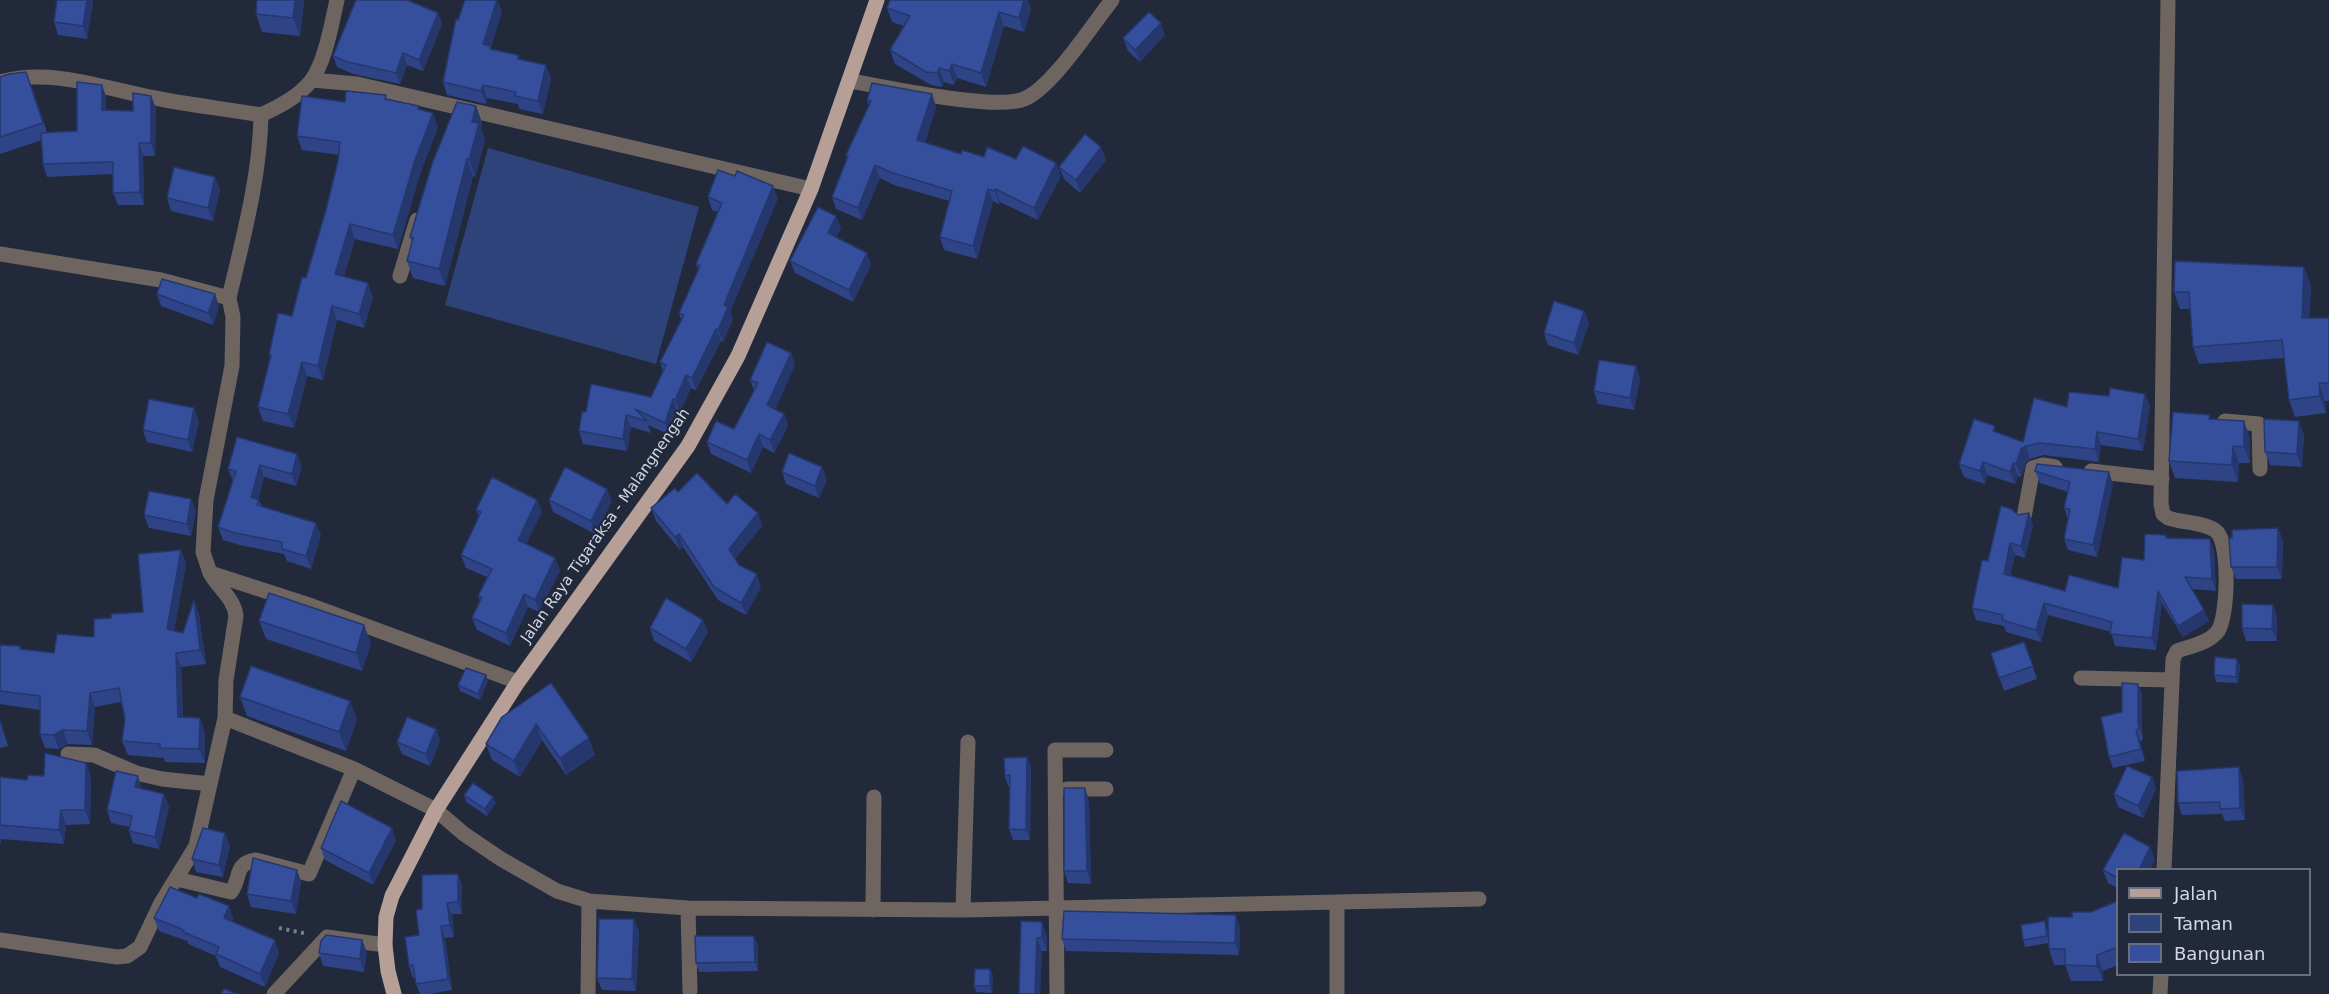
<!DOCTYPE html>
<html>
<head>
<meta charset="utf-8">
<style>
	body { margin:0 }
	#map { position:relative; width:2329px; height:994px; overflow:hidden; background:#22293b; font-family:"DejaVu Sans",sans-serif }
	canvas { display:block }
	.legend { position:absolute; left:2116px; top:868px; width:195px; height:108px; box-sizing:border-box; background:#22293b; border:2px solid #686f7e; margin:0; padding:8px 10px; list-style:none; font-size:18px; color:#d2d7e3 }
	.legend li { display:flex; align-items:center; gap:12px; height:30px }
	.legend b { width:30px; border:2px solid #686f7e }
</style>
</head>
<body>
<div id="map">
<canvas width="2329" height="994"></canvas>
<ul class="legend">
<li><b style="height:8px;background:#b59f96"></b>Jalan</li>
<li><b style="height:16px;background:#2f437b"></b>Taman</li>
<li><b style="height:16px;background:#354f9c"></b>Bangunan</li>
</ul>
</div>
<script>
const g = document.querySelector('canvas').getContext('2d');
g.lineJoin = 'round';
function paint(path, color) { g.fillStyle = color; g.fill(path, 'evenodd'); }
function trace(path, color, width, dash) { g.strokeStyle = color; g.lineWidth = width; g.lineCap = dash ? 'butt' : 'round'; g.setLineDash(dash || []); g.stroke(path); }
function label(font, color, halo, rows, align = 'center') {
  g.font = font + ' "DejaVu Sans",sans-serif'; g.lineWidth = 4.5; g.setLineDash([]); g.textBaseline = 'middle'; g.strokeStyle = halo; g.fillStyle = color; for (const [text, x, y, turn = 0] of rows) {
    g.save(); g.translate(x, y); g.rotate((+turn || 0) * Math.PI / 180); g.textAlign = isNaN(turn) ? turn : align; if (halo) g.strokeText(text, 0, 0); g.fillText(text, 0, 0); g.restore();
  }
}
paint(new Path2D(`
	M488,148l211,59 -43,157 -211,-59z`), '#2f437b');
trace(new Path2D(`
	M279,928l29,6`), '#787f8e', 4, [3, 4.5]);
trace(new Path2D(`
	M312,80l45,4 454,105
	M850,81c36,6 145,30 174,18 28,-11 68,-74 88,-99
	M0,82c51,-15 105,7 155,16 35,7 71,11 106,17
	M0,254l161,26 68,18 4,19 -1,49 -26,134 -3,52 7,21 102,33 206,76
	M400,276l17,-56
	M229,298c14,-60 31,-121 32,-183 19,-9 37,-18 50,-34 14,-18 21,-59 26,-81
	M2225,421l34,3 1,45
	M2091,471l71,8
	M2024,517l9,-49 10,-3 12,2
	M210,573c8,15 24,25 26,43l-10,64 -1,38 129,51 82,41 28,24 37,25 56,32 32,10 99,7 275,2 516,-11
	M2081,678l90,2
	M68,754l26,1 42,18 26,6 48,5
	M1067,789h39
	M2164,870l9,-211 4,-8c14,-5 32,-8 41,-20 10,-15 12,-86 -1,-99 -11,-10 -35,-9 -49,-14l-5,-4 -2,-10 7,-504
	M177,879l54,13c11,-15 2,-28 25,-32l53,14 45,-105
	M688,908l2,83
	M873,910l1,-113
	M963,910l5,-168
	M0,940l117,17 10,-1 13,-9 21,-44 35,-57 29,-128
	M274,994l53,-57 58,8
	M588,994l1,-93
	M1057,994l-2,-244h51
	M1337,994v-92
	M2160,994l1,-20`), '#6f6560', 15);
trace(new Path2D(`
	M394,994l-6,-23 -3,-26 1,-28 6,-21 44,-86 82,-128 170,-236 50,-90 73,-167 66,-189`), '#b59f96', 15);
paint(new Path2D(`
	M57,0h35l1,2 -6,37 -29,-4 -4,-13z
	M257,0h47l-4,36 -38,-4 -6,-18z
	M887,8l144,1 -7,23 -20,-6 -18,61 -29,-9 -3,7 -10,-3 -2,5 -11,-2 -36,-21 -5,-14 14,-24 -12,-4z
	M502,12l-11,35 1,3 26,5 2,4 31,19 -8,36 -24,-5 -1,-5 -31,-6 -1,6 -39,-9 -4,-13 15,-62z
	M438,13l4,11 -19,47 -16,-6 -7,19 -47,-10 -16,-7 -4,-11z
	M1165,35l-25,27 -12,-11 -5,-13z
	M0,77l32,10 15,45 30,-1 25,-46 4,12v13l27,1 18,-15 5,12 -1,48h-12l1,49h-26l-5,-12v-19l-66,3 -4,-13 -1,-24 -42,14z
	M932,94l4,13 -11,36 36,11 23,3 32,2 40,4 5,13 -23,44 -38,-18 -1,2 -6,-3 -16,58 -33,-9 -4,-13 9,-36 -55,-16 -14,-7 -18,42 -26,-11 -4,-12 15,-39 -1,-3 23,-49 -2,-6z
	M388,100l32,10 18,17 -18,47 -22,75 -43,-10 -11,37 29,21 -9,31 -27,-8 -14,60 -16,-4 -13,52 -31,-7 -5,-14 12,-48 -1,-4 23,-39 14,-38 20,-68 12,-49 1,-6 -37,-5 -5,-14 48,-34z
	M476,106l6,17 -1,5 4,12 -10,37 -2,-1 -28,110 -32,-8 -6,-17 5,-20 -2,-4z
	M1101,147l5,13 -26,33 -16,-14 -5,-12z
	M220,189l-7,32 -42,-10 -4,-13z
	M708,197l70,1 -48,114 3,7 -10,23 -2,-1 -25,49 -5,-2 -11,24 -3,-1 -7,24 -22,-10 3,8 -20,-6 -4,24 -44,-7 -4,-13 7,-19 65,-15 12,-26 -3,-9 21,-43 -2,-6 19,-43 -2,-6 22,-52 -6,-2z
	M841,228l-5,9 31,16 4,12 -18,37 -58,-29 -5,-12z
	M2311,285l-2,33h20v83h-4l1,12 -31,4 -6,-17 -5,-42 -85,6 -6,-17 -3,-38h-10l-6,-17z
	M157,294l62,12 -6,19 -52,-19z
	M1584,311l5,12 -11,32 -30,-10 -4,-12z
	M791,353l4,12 -20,44 9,5 4,12 -14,27 -11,-6 -12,26 -40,-19 -4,-12 27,-13 20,-39 -4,-10z
	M1636,366l4,13 -6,31 -36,-6 -4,-13z
	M2145,394l5,12 -7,45 -42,-6 -2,17 -55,-7 -14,4 -4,3 -5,15 -3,-1 -3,8 -28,-9 -2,9 -21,-7 -5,-13 64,-22 44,-35 42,-11z
	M2211,419l39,19v25h-11l-1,19 -63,-4 -6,-17z
	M199,421l-7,31 -45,-10 -4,-12z
	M2304,434l-2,33 -32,-2 -5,-13z
	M237,437l65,29 -6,20 -32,-9 -6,22 4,7 59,29 -10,34 -24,-8 -3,-7 -44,-9 -17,-5 -5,-13 15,-46 -5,-12z
	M822,467l5,13 -8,18 -33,-14 -4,-12z
	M2035,471l78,13 -16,73 -29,-7 -4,-11 4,-20 -4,-11 4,-16 -28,-9z
	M678,492l49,12 31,9 4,13 -27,33 4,6 22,22 -15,28 -28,-15 -35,-53 -3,3 -24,-29 -5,-13z
	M537,500l5,12 -16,32 29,14 5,13 -21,41 -11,-5 -18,39 -33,-16 -5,-12 8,-17 -2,-5 9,-19 -21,-9 -5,-13 18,-39 -3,-6z
	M549,500l63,1 -17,33 -42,-22z
	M196,511l-5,25 -42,-8 -5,-13z
	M2029,513l4,12 -8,33 -10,-3 -5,20 55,16 53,-3 48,-53 1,3 43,1 4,12 2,40 -24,-2 17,32 -26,16 -21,-34 -6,47 -41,-4 -4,-14 -63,-17 -7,27 -35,-10 -2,-6 -28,-6 -4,-12 46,-93z
	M2232,538l51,2 -1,39h-46l-5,-12z
	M181,550l5,14 -12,67 9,2 16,-19 7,50 -25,3 2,50 22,15v31l-40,-1 -1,-4 -36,-3 -6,-14 3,-22 -4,-17 -26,5 -3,38 -24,-1 -9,5 -14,-1 -5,-14v-24l-40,-6v-59l20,1 1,4 33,3 40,-16 17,-19 32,-6z
	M2273,605l4,12v24h-31l-4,-13z
	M259,621l112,22 -9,28 -96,-32z
	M650,628l58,4 -17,30 -37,-21z
	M2024,642l13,37 -33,12 -13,-38z
	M2240,665l-2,18 -22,-1 -2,-7z
	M488,681l-8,19 -20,-9 -2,-6z
	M551,683l44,72 -29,20 -24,-35 -22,37 -28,-17 -6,-16z
	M2138,684l4,11v37l1,8 -3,1 5,20 -32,7 -4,-11 13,-45z
	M240,697l117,22 -11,32 -99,-35z
	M0,718l8,28 -8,2z
	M436,729l4,12 -10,25 -28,-12 -5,-12z
	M1027,757l4,10 -1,73h-17l-4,-11 1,-43h-2l-3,-10z
	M86,763l5,14 -1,47 -24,1 -2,19 -63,-5 -1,8v-70l27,3 17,-4z
	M2152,777l4,12 -13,29 -25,-11 -4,-13z
	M2243,779l2,41 -20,1 -3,-7 -40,1 -4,-12z
	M142,789l22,5 5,13 -10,42 -26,-6 -4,-12 1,-4 -19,-4 -4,-13z
	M464,795l32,8 -9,13 -21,-14z
	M1089,800l2,84 -23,-1 -4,-12z
	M396,840l-23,45 -48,-25 -4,-12z
	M230,846l-7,31 -27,-5 -4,-13z
	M2150,847l5,13 -5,10h-32v18l-10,-5 -5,-13z
	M297,870l4,12 -5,32 -45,-7 -4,-13z
	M458,874l4,12v28h-10l2,23 -9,1 7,52 -23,4h-9l-4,-10 -1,-7 -2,1 -4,-12 10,-31 3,-26z
	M197,898l32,8 4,13 -1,2 47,32 -14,34 -45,-20 -4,-11 -28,-12 -1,-3 -28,-10 -5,-13z
	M2118,901v64l-15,6v10h-32l-6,-16h-11l-5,-16v-6l-24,4 -2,-7 24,-13 2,9 23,-19 19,-5z
	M634,919l5,13 -3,59 -34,-1 -5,-12z
	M1021,921l26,14v16h-5l-2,43h-21z
	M1240,928l-1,27 -173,-4 -4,-12z
	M362,940l5,13 -3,19 -41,-6 -4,-13z
	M758,945v26l-59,1 -3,-9z
	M990,969l3,7 -1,17 -16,-1 -2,-6z`), '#2e4486');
paint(new Path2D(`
	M87,0h5l1,2 -6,37 -4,-13z
	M295,0h9l-4,36 -7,-18z
	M498,0l4,12 -11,35 4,12 -12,-15z
	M1024,0h4l3,9 -7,23 -5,-14z
	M999,12l5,14 -18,61 -5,-14z
	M438,13l4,11 -19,47 -4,-11z
	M1161,23l4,12 -25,27 -5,-12z
	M403,53l4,12 -7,19 -4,-11z
	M952,64l5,14 -3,7 -5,-14z
	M546,65l5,13 -8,36 -5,-13z
	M939,68l5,14 -2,5 -5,-14z
	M102,85l4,12v26l-4,-13z
	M483,85l4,13 -1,6 -5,-13z
	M932,94l4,13 -14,46 -5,-13z
	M151,96l5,12 -1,48 -4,-13z
	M476,106l6,17 -1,5 4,12 -10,37 -6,-17 3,-38z
	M433,113l5,14 -18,47 -22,75 -5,-14 22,-75z
	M139,143l4,13 1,49 -4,-13z
	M1101,147l5,13 -26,33 -4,-13z
	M467,159l6,17 -28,110 -6,-17z
	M1056,163l5,13 -23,44 -4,-12z
	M875,165l5,13 -18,42 -4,-12z
	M215,177l5,12 -7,32 -5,-13z
	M773,186l5,12 -48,114 3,7 -10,23 -5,-12 6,-25z
	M988,189l5,12 -16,58 -4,-13z
	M995,189l5,13 -1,2 -4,-13z
	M836,216l5,12 -9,17 -4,-12z
	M350,224l5,15 -15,49 -5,-14z
	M867,253l4,12 -18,37 -4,-12z
	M2304,267l7,18 -2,51 -7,-18z
	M368,283l5,14 -9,31 -5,-14z
	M215,294l4,12 -6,19 -5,-12z
	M332,306l5,14 -14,60 -5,-14z
	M1584,311l5,12 -11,32 -4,-12z
	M716,329l5,12 -25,49 -4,-12z
	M791,353l4,12 -23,52 -5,-12z
	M302,362l5,14 -13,52 -6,-14z
	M1636,366l4,13 -6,31 -4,-12z
	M686,375l5,13 -11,24 -5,-12z
	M2319,383l6,18 1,12 -6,-17z
	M2145,394l5,12 -7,45 -5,-12z
	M673,399l4,12 -7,24 -5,-12z
	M194,408l5,13 -7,31 -4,-12z
	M784,414l4,12 -14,27 -4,-13z
	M626,415l5,12 -4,24 -4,-12z
	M2244,421l6,17v25l-6,-16z
	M2299,421l5,13 -2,33 -5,-13z
	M2097,432l4,13 -2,17 -4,-13z
	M759,434l4,13 -12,26 -4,-13z
	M2026,446l4,13 -4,3 -5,15 -5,-13 5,-15z
	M2233,446l6,17 -1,19 -6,-17z
	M297,454l5,12 -6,20 -4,-12z
	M1983,462l4,13 -2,9 -5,-13z
	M2013,463l5,13 -3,8 -5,-12z
	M260,465l4,12 -8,33 -5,-13z
	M822,467l5,13 -8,18 -4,-12z
	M2109,472l4,12 -16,73 -4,-12z
	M607,489l5,12 -17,33 -4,-13z
	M191,499l5,12 -5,25 -4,-12z
	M537,500l5,12 -20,40 -4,-12z
	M758,513l4,13 -29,36 -4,-13z
	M2029,513l4,12 -8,33 -4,-12z
	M316,523l5,12 -10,34 -5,-13z
	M2278,528l5,12 -1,39 -5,-12z
	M679,534l4,13 -3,3 -5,-13z
	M2210,539l4,12 2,40 -4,-12z
	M2010,543l5,12 -7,30 -4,-11z
	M181,550l5,14 -14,79 -5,-14z
	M555,558l5,13 -21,41 -4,-12z
	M757,574l4,13 -15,28 -5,-12z
	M2158,591l4,12 -6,47 -4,-12z
	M524,594l4,13 -18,39 -4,-13z
	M194,600l5,14 7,50 -6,-14z
	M2044,603l4,12 -7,27 -5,-12z
	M2273,605l4,12v24l-5,-12z
	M2204,610l5,11 -26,16 -5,-11z
	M703,620l5,12 -17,30 -5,-13z
	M364,625l7,18 -9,28 -6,-18z
	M176,653l5,14 2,64 -5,-14z
	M2237,659l3,6 -2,18 -2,-6z
	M486,675l2,6 -8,19 -2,-6z
	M2138,684l4,11v37l1,8 -5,-19z
	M90,693l5,14 -3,38 -5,-14z
	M350,701l7,18 -11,32 -7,-19z
	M0,718l8,28 -8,-23z
	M200,718l5,14v31l-6,-14z
	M536,724l6,16 -22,37 -6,-16z
	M436,729l4,12 -10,25 -4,-12z
	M63,730l5,14 -9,5 -5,-14z
	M2136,730l4,11 5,20 -4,-12z
	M589,738l6,17 -29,20 -6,-17z
	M1027,757l4,10 -1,73 -4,-10z
	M86,763l5,14 -1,47 -5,-14z
	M2239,767l4,12 2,41 -5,-12z
	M138,776l4,13 -7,-2z
	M2152,777l4,12 -13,29 -5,-12z
	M1085,788l4,12 2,84 -4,-13z
	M164,794l5,13 -10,42 -4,-12z
	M493,797l3,6 -9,13 -2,-7z
	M61,810l5,15 -2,19 -5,-14z
	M392,828l4,12 -23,45 -4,-12z
	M225,833l5,13 -7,31 -4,-12z
	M2150,847l5,13 -5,10h-11z
	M297,870l4,12 -5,32 -5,-13z
	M458,874l4,12v28l-4,-12z
	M447,903l5,11 2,23 -4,-12z
	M229,906l4,13 -5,11 -4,-12z
	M1236,915l4,13 -1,27 -4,-12z
	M634,919l5,13 -3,59 -4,-12z
	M1042,922l5,13v16l-5,-13z
	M441,926l4,12 7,52 -4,-11z
	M754,936l4,9v26l-3,-9z
	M1037,938l5,13 -2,43h-5z
	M275,940l4,13 -14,34 -5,-13z
	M362,940l5,13 -3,19 -4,-13z
	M2097,955l6,16v10l-6,-15z
	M990,969l3,7 -1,17 -2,-7z`), '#25376d');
const building = new Path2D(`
	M57,0h30l-4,26 -29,-4z
	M257,0h38l-2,18 -37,-4z
	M356,0h51l31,13 -19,47 -16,-7 -7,20 -48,-11 -15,-6z
	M465,0h32l-14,44 8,2 -1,3 28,6v4l28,6 -8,36 -23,-5 1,-4 -33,-7 -2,6 -38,-9 13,-63 2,1z
	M890,0h134l-5,18 -20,-6 -18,61 -29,-9 -3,7 -10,-3 -2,5 -11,-1 -36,-22 20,-34 -23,-8z
	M1149,12l12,11 -26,27 -12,-12z
	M26,72l17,51 -43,14v-60l9,-3z
	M77,82l25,3v25l31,1v-18l18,3v47h-12l1,49 -27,1v-31l-70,2 -2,-31 36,-2z
	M872,83l60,11 -15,46 44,14 1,-4 22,7 3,-10 29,12 7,-13 33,17 -22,45 -39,-19v2l-7,-2 -15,57 -33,-9 12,-46 -62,-19 -15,-7 -17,43 -26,-11 16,-41 -2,-1 25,-54 -4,-1z
	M346,91l40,4 -1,4 34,7 -1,3 15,4 -18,47 -22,75 -43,-11 -15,50 33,9 -9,31 -27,-8 -14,60 -16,-4 -14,52 -30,-7 13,-52h-2l9,-42 14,3 10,-39 4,1 20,-68 12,-49 2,-19 -43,-6 5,-40 43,6z
	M457,102l19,4 -4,16 7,1 -10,37 -2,-1 -28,110 -32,-8 6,-23 -3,-1 22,-73z
	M1085,134l16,13 -25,33 -17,-13z
	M174,167l41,10 -7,31 -41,-10z
	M718,170l17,6 2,-5 36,15 -49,119 4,2 -10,23 -2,-1 -24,49 -6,-3 -11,25 -2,-1 -8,24 -30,-14 12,12 -21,-6 -3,24 -44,-8 3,-19h4l5,-28 60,13 15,-32 -6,-3 24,-47 -5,-2 21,-47 -4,-2 26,-61 -14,-6z
	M818,207l18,9 -8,17 39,20 -18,37 -59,-29z
	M2175,261l129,6 -2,51h27v65h-10l1,13 -31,4 -7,-60 -89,7 -4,-55h-15z
	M162,279l53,15 -7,19 -51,-19z
	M1554,301l30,10 -10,32 -30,-10z
	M767,342l24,11 -24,52 17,9 -14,26 -11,-6 -12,26 -40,-18 9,-21 18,8 24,-46 -8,-3z
	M1599,360l37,6 -6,32 -36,-7z
	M2110,388l35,6 -7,45 -41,-7 -2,17 -55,-6 -14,3 -5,3 -5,15 -3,-1 -3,9 -27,-10 -3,9 -21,-7 15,-45 21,7 -2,5 30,11 11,-44 33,9 2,-15 40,4z
	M149,399l45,9 -6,32 -45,-10z
	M2173,412l37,3 -1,4 35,2v26l-11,-1 -1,19 -63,-4z
	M2264,419l35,2 -2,33 -32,-2z
	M237,437l60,17 -5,20 -32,-9 -9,32 8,3 -2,5 59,18 -10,33 -24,-7v-7l-47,-9 -17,-6 18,-56 -8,-2z
	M789,453l33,14 -7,19 -33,-14z
	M2037,464l72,8 -16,73 -29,-6 6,-30 -6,-1 6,-26 -35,-11z
	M565,467l42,22 -16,32 -42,-21z
	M697,473l30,31 8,-10 23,19 -29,36 10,16 18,9 -16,29 -27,-16 -35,-53 -4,3 -24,-29 24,-20 3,4z
	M492,477l45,23 -19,40 37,18 -20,42 -11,-6 -18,39 -34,-15 10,-21 -4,-1 14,-27 -31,-14 20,-43 -5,-2z
	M149,491l42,8 -4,25 -43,-9z
	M2001,506l10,3 7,6 11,-2 -8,33 -11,-3 -6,31 61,17 4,-16 49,13 4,-31 22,3 1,-26 21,1v3l44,1 2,40 -27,-2 19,33 -26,16 -20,-35 -6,47 -42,-4 2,-12 -68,-19 -8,27 -34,-10 1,-5 -31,-7 10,-48 6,1z
	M2278,528l-1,39h-46l-2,-29h3v-8z
	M181,550l-14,79 16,4 11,-33 6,50 -24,3 2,64 22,1 -1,31 -39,-1v-4l-38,-3 3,-22 -6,-31 -29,5 -3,38 -24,-1 -9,5 -14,-1v-38l-40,-5v-46l20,1v3l34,4 3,-19 37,3v-18l17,-1v-4l32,-2 -5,-58z
	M269,593l95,32 -8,28 -97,-32z
	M666,598l37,22 -17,29 -36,-21z
	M2242,604l31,1 -1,24 -30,-1z
	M2024,642l9,24 -34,12 -8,-25z
	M2215,657l22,2 -1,18 -22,-2z
	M251,666l99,35 -11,31 -99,-35z
	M466,668l20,7 -8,19 -20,-9z
	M551,683l38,55 -29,20 -24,-34 -22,37 -28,-17 16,-27z
	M2122,683l16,1v37l1,8 -3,1 5,19 -32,8 -8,-40 21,-5z
	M407,717l29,12 -10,25 -29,-12z
	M45,753l41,10 -1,47h-24l-2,20 -59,-5v-48l27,3 1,-5 16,1z
	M1027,757l-1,73 -17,-1 1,-54 -5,1 -1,-18z
	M2127,766l25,11 -14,29 -24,-12z
	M2239,767l1,41 -20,1v-7l-42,1 -1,-32z
	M116,771l22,5 -3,11 29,7 -9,43 -26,-6 3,-15 -25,-6z
	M473,783l20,14 -8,12 -21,-14z
	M1064,788h21l2,83h-23z
	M341,801l51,27 -23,45 -48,-25z
	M203,828l22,5 -6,32 -27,-6z
	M2124,833l26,14 -11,23h-21v8l-15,-8z
	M253,858l44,12 -6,31 -44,-7z
	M458,874v28l-11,1 3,22 -9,1 7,53 -32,5 -3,-19 -4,1 -4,-29 14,-2 -3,-25 6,-1v-34z
	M170,887l27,11 2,-4 30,12 -5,12 51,22 -15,34 -44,-20 3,-7 -36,-15 1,-2 -30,-12z
	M2118,901v46l-21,8v11l-32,-1v-16h-16l-1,-32h24v-5h19z
	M1064,911l172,4 -1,28 -173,-4z
	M599,919h35l-2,60 -35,-1z
	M1021,921l21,1v16h-5l-2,56h-16z
	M2045,921l2,15 -24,4 -2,-15z
	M326,935l36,5 -2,19 -41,-6 2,-12z
	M695,936h59l1,26 -59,1z
	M975,969h15v17h-16z
	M224,989l13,5h-16z`);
paint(building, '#354f9c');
trace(building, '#25376d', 1.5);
label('15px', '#d2d7e3', '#22293b', [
	["Jalan Raya Tigaraksa - Malangnengah",606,526,-55]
]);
</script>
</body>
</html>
